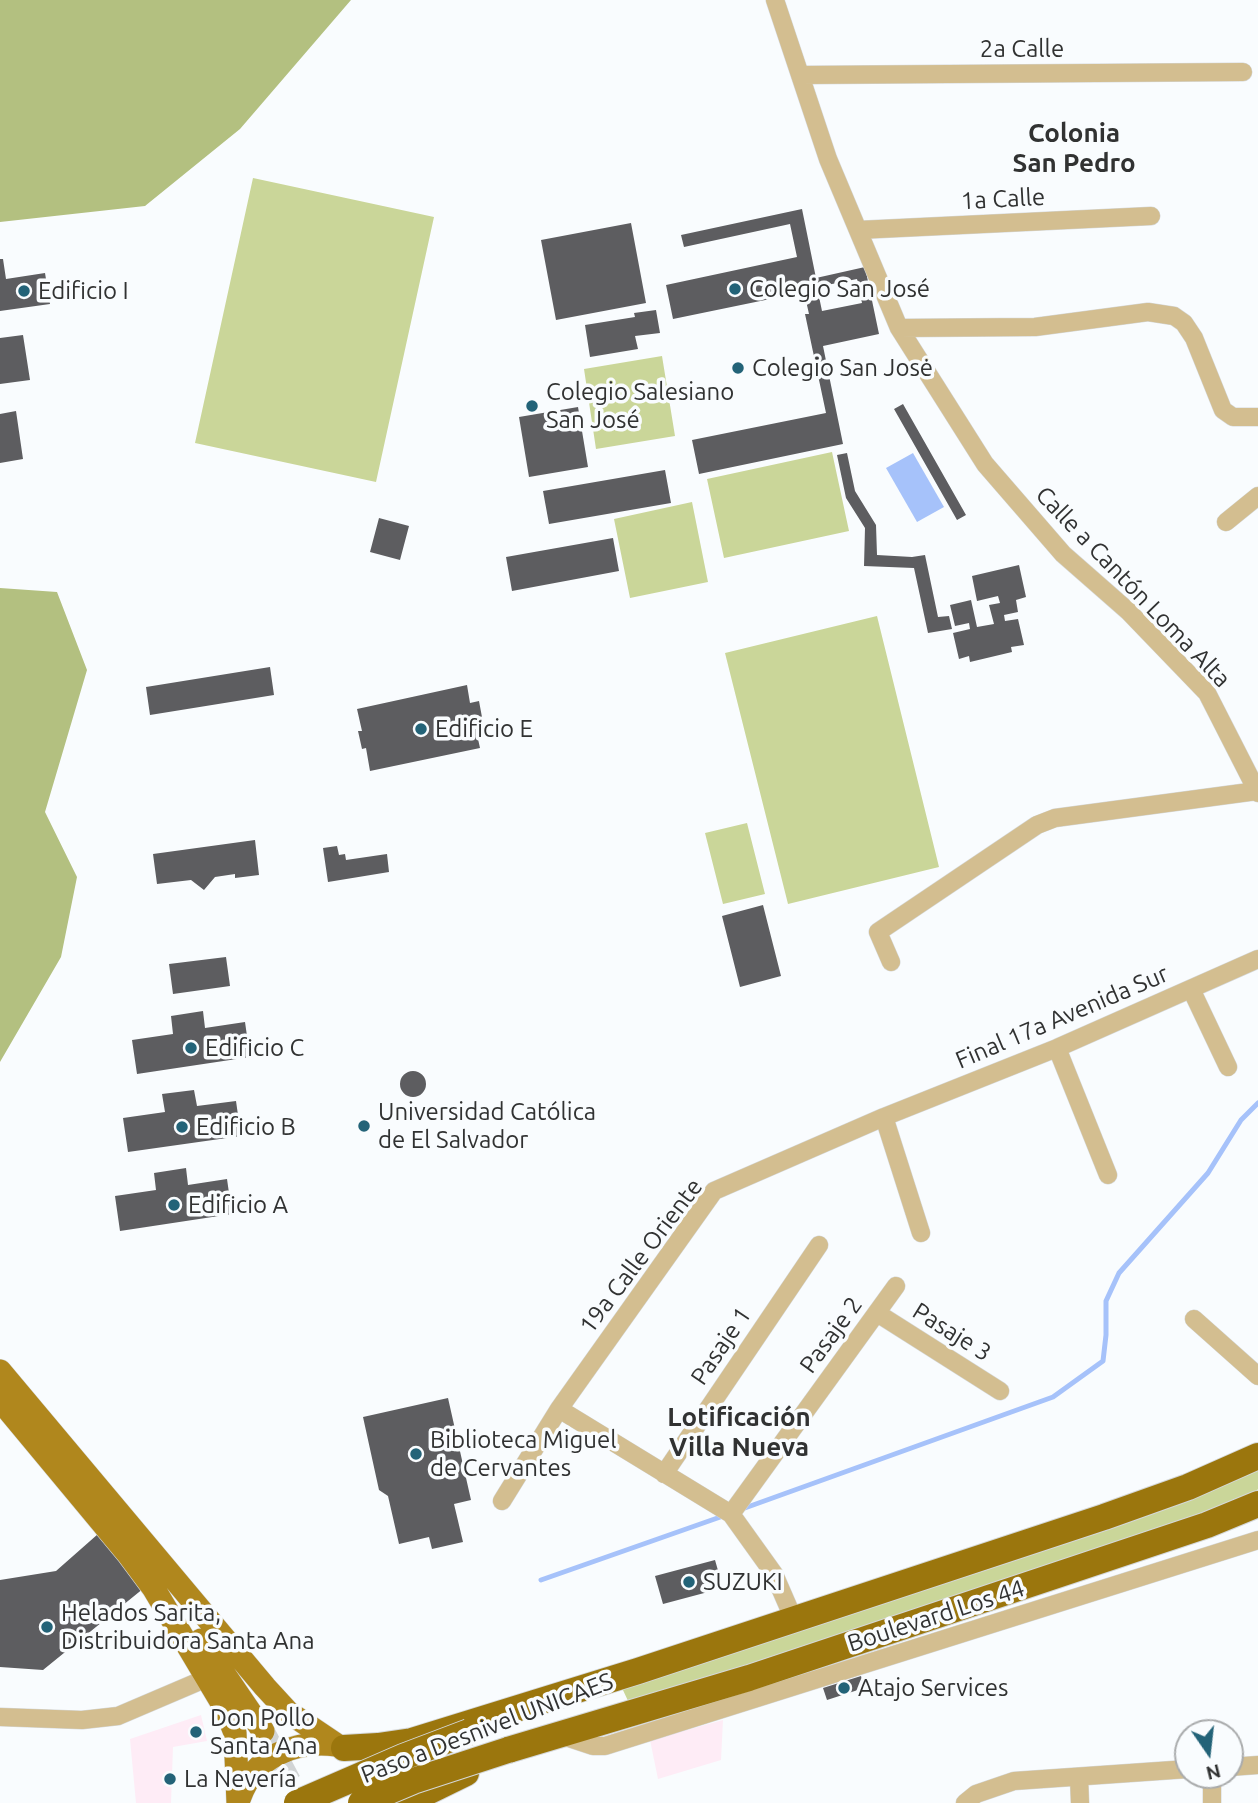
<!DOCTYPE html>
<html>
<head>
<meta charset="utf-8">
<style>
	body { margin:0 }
	#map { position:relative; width:1258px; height:1803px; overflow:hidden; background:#f9fcfe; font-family:Ubuntu,sans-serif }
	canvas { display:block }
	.north { position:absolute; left:1174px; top:1719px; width:70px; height:70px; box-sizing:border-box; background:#f9fcfe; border:2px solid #a9abac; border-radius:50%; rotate:166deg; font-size:19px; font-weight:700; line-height:28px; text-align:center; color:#313232 }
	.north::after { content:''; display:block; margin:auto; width:24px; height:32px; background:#236378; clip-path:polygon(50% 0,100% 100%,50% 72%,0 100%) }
</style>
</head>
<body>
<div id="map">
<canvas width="1258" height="1803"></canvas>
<div class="north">N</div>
</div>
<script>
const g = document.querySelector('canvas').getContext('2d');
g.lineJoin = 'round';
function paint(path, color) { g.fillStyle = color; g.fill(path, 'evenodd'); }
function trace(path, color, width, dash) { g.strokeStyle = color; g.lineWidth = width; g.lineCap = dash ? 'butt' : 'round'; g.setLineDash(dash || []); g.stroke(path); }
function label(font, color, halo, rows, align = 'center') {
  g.font = font + ' Ubuntu,sans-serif'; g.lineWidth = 7; g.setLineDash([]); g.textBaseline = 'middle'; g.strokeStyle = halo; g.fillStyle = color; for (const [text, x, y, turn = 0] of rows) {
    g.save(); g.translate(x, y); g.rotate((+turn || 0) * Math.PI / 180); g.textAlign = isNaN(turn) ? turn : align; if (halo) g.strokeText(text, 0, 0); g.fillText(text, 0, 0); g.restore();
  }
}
paint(new Path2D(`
	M201,1715l6,26 -34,6 -2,56h-35l-6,-64z
	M723,1720l-2,40 -63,19 -8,-39z`), '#feecf6');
paint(new Path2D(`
	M253,178l181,39 -58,265 -181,-39z
	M662,356l13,80 -79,13 -12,-80z
	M832,452l17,79 -125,27 -17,-79z
	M692,502l16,80 -78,16 -16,-79z
	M877,616l62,251 -151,37 -63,-251z
	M747,823l18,71 -42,10 -18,-71z
	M1258,1466v23l-3,4 -96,40 -530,170 -7,-15z`), '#cad699');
paint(new Path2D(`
	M0,0h351l-111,129 -95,77 -145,16z
	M0,588l57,4 30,78 -42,142 32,65 -16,80 -61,105z`), '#b3c080');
paint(new Path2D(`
	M913,453l31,54 -27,15 -31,-54z`), '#a6c2fa');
trace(new Path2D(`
	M742,1509l311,-112 50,-36 3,-26v-34l13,-28 89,-100 33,-53 17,-17
	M541,1580l185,-65`), '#a6c2fa', 5);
paint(new Path2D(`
	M802,209l14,69 49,-11 14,67 -56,12 20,98 -144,30 -7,-34 134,-27 -21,-99h4l-5,-22 -131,27 -7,-34 131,-28 -7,-33 -106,23 -3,-12zM857,279l5,24 -40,8 -5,-24z
	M631,223l15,80 -90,17 -15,-80z
	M0,259h3l3,20 39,-6 5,31 -50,7z
	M656,310l4,23 -25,3 3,13 -48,8 -5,-32 50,-8 -1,-4z
	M23,335l7,45 -30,4v-46z
	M903,404l63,111 -9,5 -63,-111z
	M578,407l10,60 -59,10 -10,-60z
	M16,411l7,48 -23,4v-49z
	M847,453l8,38 21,34 1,30 35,2 13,-2 13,62 11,-1 3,13 -24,4 -14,-65 -50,-2 1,-38 -19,-30 -9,-43z
	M665,470l6,33 -122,21 -6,-33z
	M379,518l30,8 -9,34 -30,-8z
	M613,538l6,33 -107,20 -6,-34z
	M1019,565l7,32 -10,3 2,12 -14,3 1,6 13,-2 6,26 -13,2 1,5 -42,10 -1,-6 -10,3 -6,-26 17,-4 -1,-6 -14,3 -5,-21 21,-5 6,27 17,-3 -5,-19 11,-2 -2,-7 -21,5 -5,-25z
	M270,667l4,28 -124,20 -4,-28z
	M467,685l3,18 9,-2 5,27 -8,2 4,18 -110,23 -4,-23 -4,1 -4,-18h4l-5,-22z
	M255,840l4,35 -24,3v-4l-20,3 -11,13 -13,-10 -34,4 -4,-30z
	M337,846l2,9 6,-1 1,6 41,-6 2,18 -61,10 -5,-34z
	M763,905l18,71 -41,11 -18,-71z
	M226,957l4,29 -57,8 -4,-30z
	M203,1011l2,17 40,-6 5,35 -113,17 -5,-34 41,-6 -2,-18z
	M400 1084a13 13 0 1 1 26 0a13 13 0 1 1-26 0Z
	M194,1090l3,16 39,-5 5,35 -113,16 -5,-34 42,-6 -3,-18z
	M186,1168l2,17 39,-6 5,35 -112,17 -5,-35 41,-6 -2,-17z
	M448,1398l23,102 -17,4 9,38 -31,7 -3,-12 -30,7 -11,-48 -9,-6 -16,-73z
	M98,1534l46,54 -101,82 -43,-3v-87l56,-9z
	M715,1560l8,28 -60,16 -8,-28z
	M861,1676l3,12 -37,12 -4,-12z`), '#5d5d60');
trace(new Path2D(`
	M263,1731l38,72`), '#d1d4d5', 23, [23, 11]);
const minor = new Path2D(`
	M775,0l53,159 71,169 86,136 78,90 65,57 79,82 51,100
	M801,75l442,-3
	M858,230l293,-14
	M899,328l136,-1 113,-15 26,4 10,7 10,15 29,72 10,7h25
	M1226,522l32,-26
	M891,962l-13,-30 159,-107 18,-7 202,-27
	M1191,989l37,78
	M1057,1048l51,127
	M884,1117l37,116
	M877,1313l123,78
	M1194,1319l64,57
	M559,1409l172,105 43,60 20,46
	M664,1474l155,-229
	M502,1501l57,-92 155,-218 170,-74 173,-69 201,-89
	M731,1514l165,-228
	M0,1717l82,3 36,-4 89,-38
	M569,1738l24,8h12l653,-206
	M1230,1767l28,-2
	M1079,1777l1,26
	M965,1803l11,-9 38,-13 174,-12
	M1212,1803v-28`);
const major = new Path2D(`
	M0,1371l265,316 23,25 49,33
	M0,1400l128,154 26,35 53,89 19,32 9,23 3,70
	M201,1640l62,91
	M240,1797c14,-40 54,-57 96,-52`);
const highway = new Path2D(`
	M344,1748l34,-2 34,-5 226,-70 466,-154 84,-30 70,-31
	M508,1750l241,-72 458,-153 51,-21
	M405,1803l61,-30`);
trace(minor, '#d5d8d9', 19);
trace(major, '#d5d8d9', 24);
trace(highway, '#d5d8d9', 28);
trace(minor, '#d3be90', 18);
trace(major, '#b0871d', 23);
trace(highway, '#9b760d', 26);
const highwayBridge = new Path2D(`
	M297,1803l106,-46 66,-25
	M361,1803l52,-22 95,-31`);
trace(highwayBridge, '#d5d8d9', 28, []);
trace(highwayBridge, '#9b760d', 26);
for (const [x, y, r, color] of [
	[735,289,7,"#236378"],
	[24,291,7,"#236378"],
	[738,368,7,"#236378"],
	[532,406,7,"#236378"],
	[421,729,7,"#236378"],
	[191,1048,7,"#236378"],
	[364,1126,7,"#236378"],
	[182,1127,7,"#236378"],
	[174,1205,7,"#236378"],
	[416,1454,7,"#236378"],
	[689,1582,7,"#236378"],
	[47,1627,7,"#236378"],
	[844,1688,7,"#236378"],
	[196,1732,7,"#236378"],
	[170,1779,7,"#236378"]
]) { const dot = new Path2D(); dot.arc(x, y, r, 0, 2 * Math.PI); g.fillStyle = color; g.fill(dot); trace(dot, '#f9fcfe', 2.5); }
label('24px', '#313232', '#f9fcfe', [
	["2a Calle",1022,49],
	["1a Calle",1003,199,-3],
	["Calle a Cantón Loma Alta",1133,587,46],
	["Final 17a Avenida Sur",1062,1017,-23],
	["19a Calle Oriente",641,1256,-53],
	["Pasaje 3",952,1332,32],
	["Pasaje 2",831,1335,-54],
	["Pasaje 1",721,1346,-56],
	["Boulevard Los 44",936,1616,-18],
	["Paso a Desnivel UNICAES",487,1728,-21]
]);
label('24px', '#313232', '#f9fcfe', [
	["Colegio San José",749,289],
	["Edificio I",38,291],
	["Colegio San Josė",752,368],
	["Colegio Salesiano",546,392],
	["San José",546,420],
	["Edificio E",435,729],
	["Edificio C",205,1048],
	["Universidad Católica",378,1112],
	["de El Salvador",378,1140],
	["Edificio B",196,1127],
	["Edificio A",188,1205],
	["Biblioteca Miguel",430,1440],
	["de Cervantes",430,1468],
	["SUZUKI",703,1582],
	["Helados Sarita,",61,1613],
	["Distribuidora Santa Ana",61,1641],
	["Atajo Services",858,1688],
	["Don Pollo",210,1718],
	["Santa Ana",210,1746],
	["La Nevería",184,1779]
], 'left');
label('bold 26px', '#313232', '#f9fcfe', [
	["Colonia",1074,133],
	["San Pedro",1074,163],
	["Lotificación",739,1417],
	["Villa Nueva",739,1447]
]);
</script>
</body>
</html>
